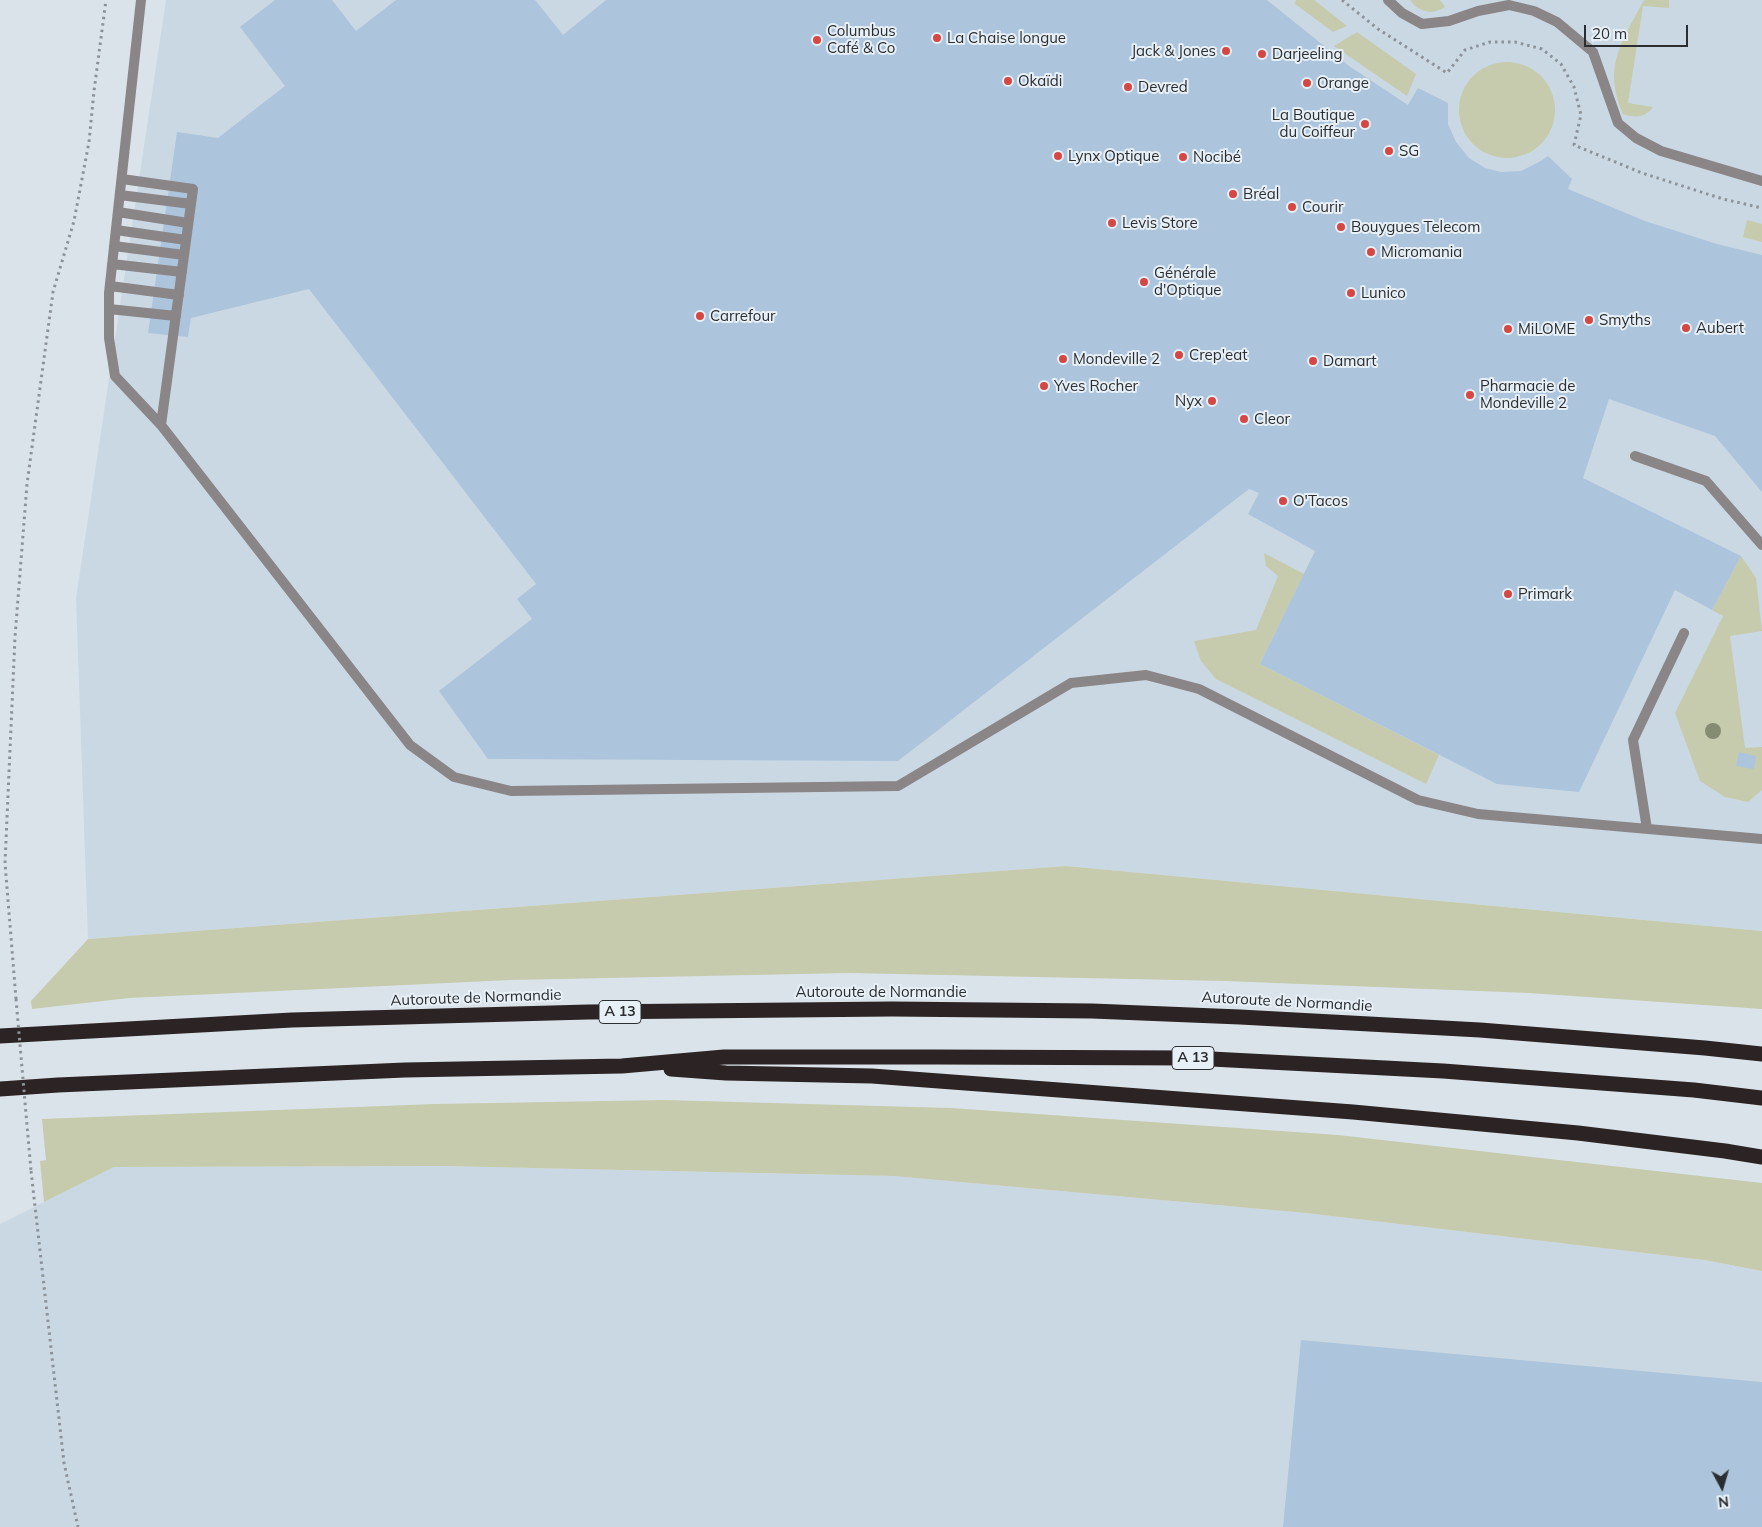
<!DOCTYPE html>
<html>
<head>
<meta charset="utf-8">
<style>
	body { margin:0 }
	#map { position:relative; width:1762px; height:1527px; overflow:hidden; background:#dbe3ea; font-family:Mulish,sans-serif }
	canvas { display:block }
	.north { position:absolute; left:1697px; top:1462px; width:50px; height:50px; -webkit-text-stroke:4px #e8f0f7; paint-order:stroke; rotate:174deg; font-size:14px; font-weight:700; line-height:20px; text-align:center; color:#2b2e31 }
	.north::after { content:''; display:block; margin:auto; width:18px; height:22px; background:#2b2e31; clip-path:polygon(50% 0,100% 100%,50% 72%,0 100%) }
	.scale { position:absolute; left:1584px; top:25px; width:104px; height:22px; box-sizing:border-box; border:2px solid #2b2e31; border-top:0; padding-left:6px; font-size:15px; line-height:18px; white-space:nowrap; color:#2b2e31; -webkit-text-stroke:4px #e8f0f7; paint-order:stroke }
</style>
</head>
<body>
<div id="map">
<canvas width="1762" height="1527"></canvas>
<div class="north">N</div>
<div class="scale">20 m</div>
</div>
<script>
const g = document.querySelector('canvas').getContext('2d');
g.lineJoin = 'round';
function paint(path, color) { g.fillStyle = color; g.fill(path, 'evenodd'); }
function trace(path, color, width, dash) { g.strokeStyle = color; g.lineWidth = width; g.lineCap = dash ? 'butt' : 'round'; g.setLineDash(dash || []); g.stroke(path); }
function label(font, color, halo, rows, align = 'center') {
  g.font = font + ' Mulish,sans-serif'; g.lineWidth = 4; g.setLineDash([]); g.textBaseline = 'middle'; g.strokeStyle = halo; g.fillStyle = color; for (const [text, x, y, turn = 0] of rows) {
    g.save(); g.translate(x, y); g.rotate((+turn || 0) * Math.PI / 180); g.textAlign = isNaN(turn) ? turn : align; if (halo) g.strokeText(text, 0, 0); g.fillText(text, 0, 0); g.restore();
  }
}
paint(new Path2D(`
	M166,0h1596v931l-696,-65 -978,73 -12,-341z
	M443,1166l450,10 413,37 398,47 58,11v256h-1762v-303l114,-57z`), '#cad8e3');
paint(new Path2D(`
	M1296,0h18l33,26 -14,6 -38,-28z
	M1410,0h30l5,7c-12,8 -26,6 -35,-7z
	M1644,0h25v8l-26,-2 -15,97 25,4c-8,11 -18,11 -30,7 -21,-47 -1,-73 21,-114z
	M1357,32l59,42 -9,22 -73,-50z
	M1459 110a48 48 0 1 1 96 0a48 48 0 1 1-96 0Z
	M1747,220l15,4v18l-19,-5z
	M1264,553l40,21 -44,90 179,91 -13,29 -210,-105 -15,-18 -7,-20 62,-11 22,-54 -12,-10z
	M1741,556l15,22 6,53 -32,5 15,112 17,-1v43l-14,12 -23,-5 -25,-16 -25,-68 48,-97 -11,-6z
	M1066,866l696,65v78l-233,-16 -304,-12 -376,-8 -338,7 -382,18 -97,11 -1,-8 57,-62z
	M664,1100l287,8 387,27 424,48v88l-58,-11 -398,-47 -413,-37 -450,-10 -329,1 -70,35 -4,-41 6,-1 -4,-41 393,-15z`), '#c6cbad');
paint(new Path2D(`
	M275,0h57l24,31 40,-31h139l28,35 43,-35h661l82,66 59,39 10,-17 30,15v21l8,18 13,16 16,10 16,4 20,-1 18,-9 9,-6 24,23 -4,10 77,32 72,23 45,11v237l-47,-56 -106,-37 -26,79 158,78 -29,54 -37,-20 -96,202 -82,-8 -237,-120 55,-113 -67,-37 11,-21 -10,-4 -351,272 -410,-2 -49,-68 93,-72 -15,-20 19,-15 -227,-295 -118,29 -3,19 -40,-4 29,-201 41,6 67,-52 -45,-59z
	M1739,752l17,4 -2,13 -18,-3z
	M1301,1340l461,42v145h-479z`), '#acc5dc');
trace(new Path2D(`
	M1342,0l36,29 69,44 18,-23 25,-8h25l27,7 19,15 13,23 7,28 -7,30 68,28 81,26 39,9
	M16,999l-11,-136 10,-226 12,-153 26,-192 21,-71 15,-79 5,-51 12,-91
	M31,1171l33,292 14,64`), '#8c9297', 3, [2.5, 4]);
trace(new Path2D(`
	M141,0l-32,293v45l6,38 46,49 249,320 44,32 57,14 387,-5 173,-103 75,-8 53,14 219,111 60,14 284,25
	M1388,0l14,13 20,11 27,-3 29,-10 31,-6 25,6 23,11 36,30 25,71 18,15 25,13 101,30
	M122,179l71,10 -32,236
	M120,195l71,9
	M118,212l70,11
	M116,230l70,10
	M114,246l70,9
	M112,264l70,8
	M110,286l69,9
	M109,309l67,7
	M1635,456l71,25 56,64
	M1647,829l-14,-89 51,-107`), '#8a8586', 10);
trace(new Path2D(`
	M0,1036l292,-16 296,-8 304,-3 200,2 148,6 240,13 225,18 57,6
	M671,1069l55,4 146,3 481,36 225,21 147,18 37,6
	M0,1089l58,-4 347,-15 217,-4 102,-9h212l256,1 251,13 251,19 68,8`), '#2c2424', 15);
trace(new Path2D(`
	M16,999l15,172`), '#8c9297', 3, [2.5, 4]);
g.fillStyle = '#858c72';
for (const [x, y] of [
	[1713,731]
]) { g.beginPath(); g.arc(x, y, 8, 0, 2 * Math.PI); g.fill(); }
for (const [x, y, r, color] of [
	[937,38,5,"#d54742"],
	[817,40,5,"#d54742"],
	[1226,51,5,"#d54742"],
	[1262,54,5,"#d54742"],
	[1008,81,5,"#d54742"],
	[1307,83,5,"#d54742"],
	[1128,87,5,"#d54742"],
	[1365,124,5,"#d54742"],
	[1389,151,5,"#d54742"],
	[1058,156,5,"#d54742"],
	[1183,157,5,"#d54742"],
	[1233,194,5,"#d54742"],
	[1292,207,5,"#d54742"],
	[1112,223,5,"#d54742"],
	[1341,227,5,"#d54742"],
	[1371,252,5,"#d54742"],
	[1144,282,5,"#d54742"],
	[1351,293,5,"#d54742"],
	[700,316,5,"#d54742"],
	[1589,320,5,"#d54742"],
	[1686,328,5,"#d54742"],
	[1508,329,5,"#d54742"],
	[1179,355,5,"#d54742"],
	[1063,359,5,"#d54742"],
	[1313,361,5,"#d54742"],
	[1044,386,5,"#d54742"],
	[1470,395,5,"#d54742"],
	[1212,401,5,"#d54742"],
	[1244,419,5,"#d54742"],
	[1283,501,5,"#d54742"],
	[1508,594,5,"#d54742"]
]) { const dot = new Path2D(); dot.arc(x, y, r, 0, 2 * Math.PI); g.fillStyle = color; g.fill(dot); trace(dot, '#e8f0f7', 2); }
for (const [x, y, w] of [
	[620,1012,42],
	[1193,1058,42]
]) { const box = new Path2D(); box.roundRect(x - w / 2, y - 11.5, w, 23, 4); g.fillStyle = '#e8f0f7'; g.fill(box); trace(box, '#2b2e31', 1); }
label('bold 14px', '#2b2e31', null, [
	["A 13",620,1012],
	["A 13",1193,1058]
]);
label('15px', '#2b2e31', '#e8f0f7', [
	["Columbus",827,31],
	["Café & Co",827,48],
	["La Chaise longue",947,38],
	["Jack & Jones",1216,51,"right"],
	["Darjeeling",1272,54],
	["Okaïdi",1018,81],
	["Orange",1317,83],
	["Devred",1138,87],
	["La Boutique",1355,115,"right"],
	["du Coiffeur",1355,132,"right"],
	["SG",1399,151],
	["Lynx Optique",1068,156],
	["Nocibé",1193,157],
	["Bréal",1243,194],
	["Courir",1302,207],
	["Levis Store",1122,223],
	["Bouygues Telecom",1351,227],
	["Micromania",1381,252],
	["Générale",1154,273],
	["d'Optique",1154,290],
	["Lunico",1361,293],
	["Carrefour",710,316],
	["Smyths",1599,320],
	["Aubert",1696,328],
	["MiLOME",1518,329],
	["Crep'eat",1189,355],
	["Mondeville 2",1073,359],
	["Damart",1323,361],
	["Yves Rocher",1054,386],
	["Pharmacie de",1480,386],
	["Mondeville 2",1480,403],
	["Nyx",1202,401,"right"],
	["Cleor",1254,419],
	["O'Tacos",1293,501],
	["Primark",1518,594]
], 'left');
label('15px', '#2b2e31', '#e8f0f7', [
	["Autoroute de Normandie",881,992],
	["Autoroute de Normandie",476,998,-2],
	["Autoroute de Normandie",1287,1002,3]
]);
</script>
</body>
</html>
